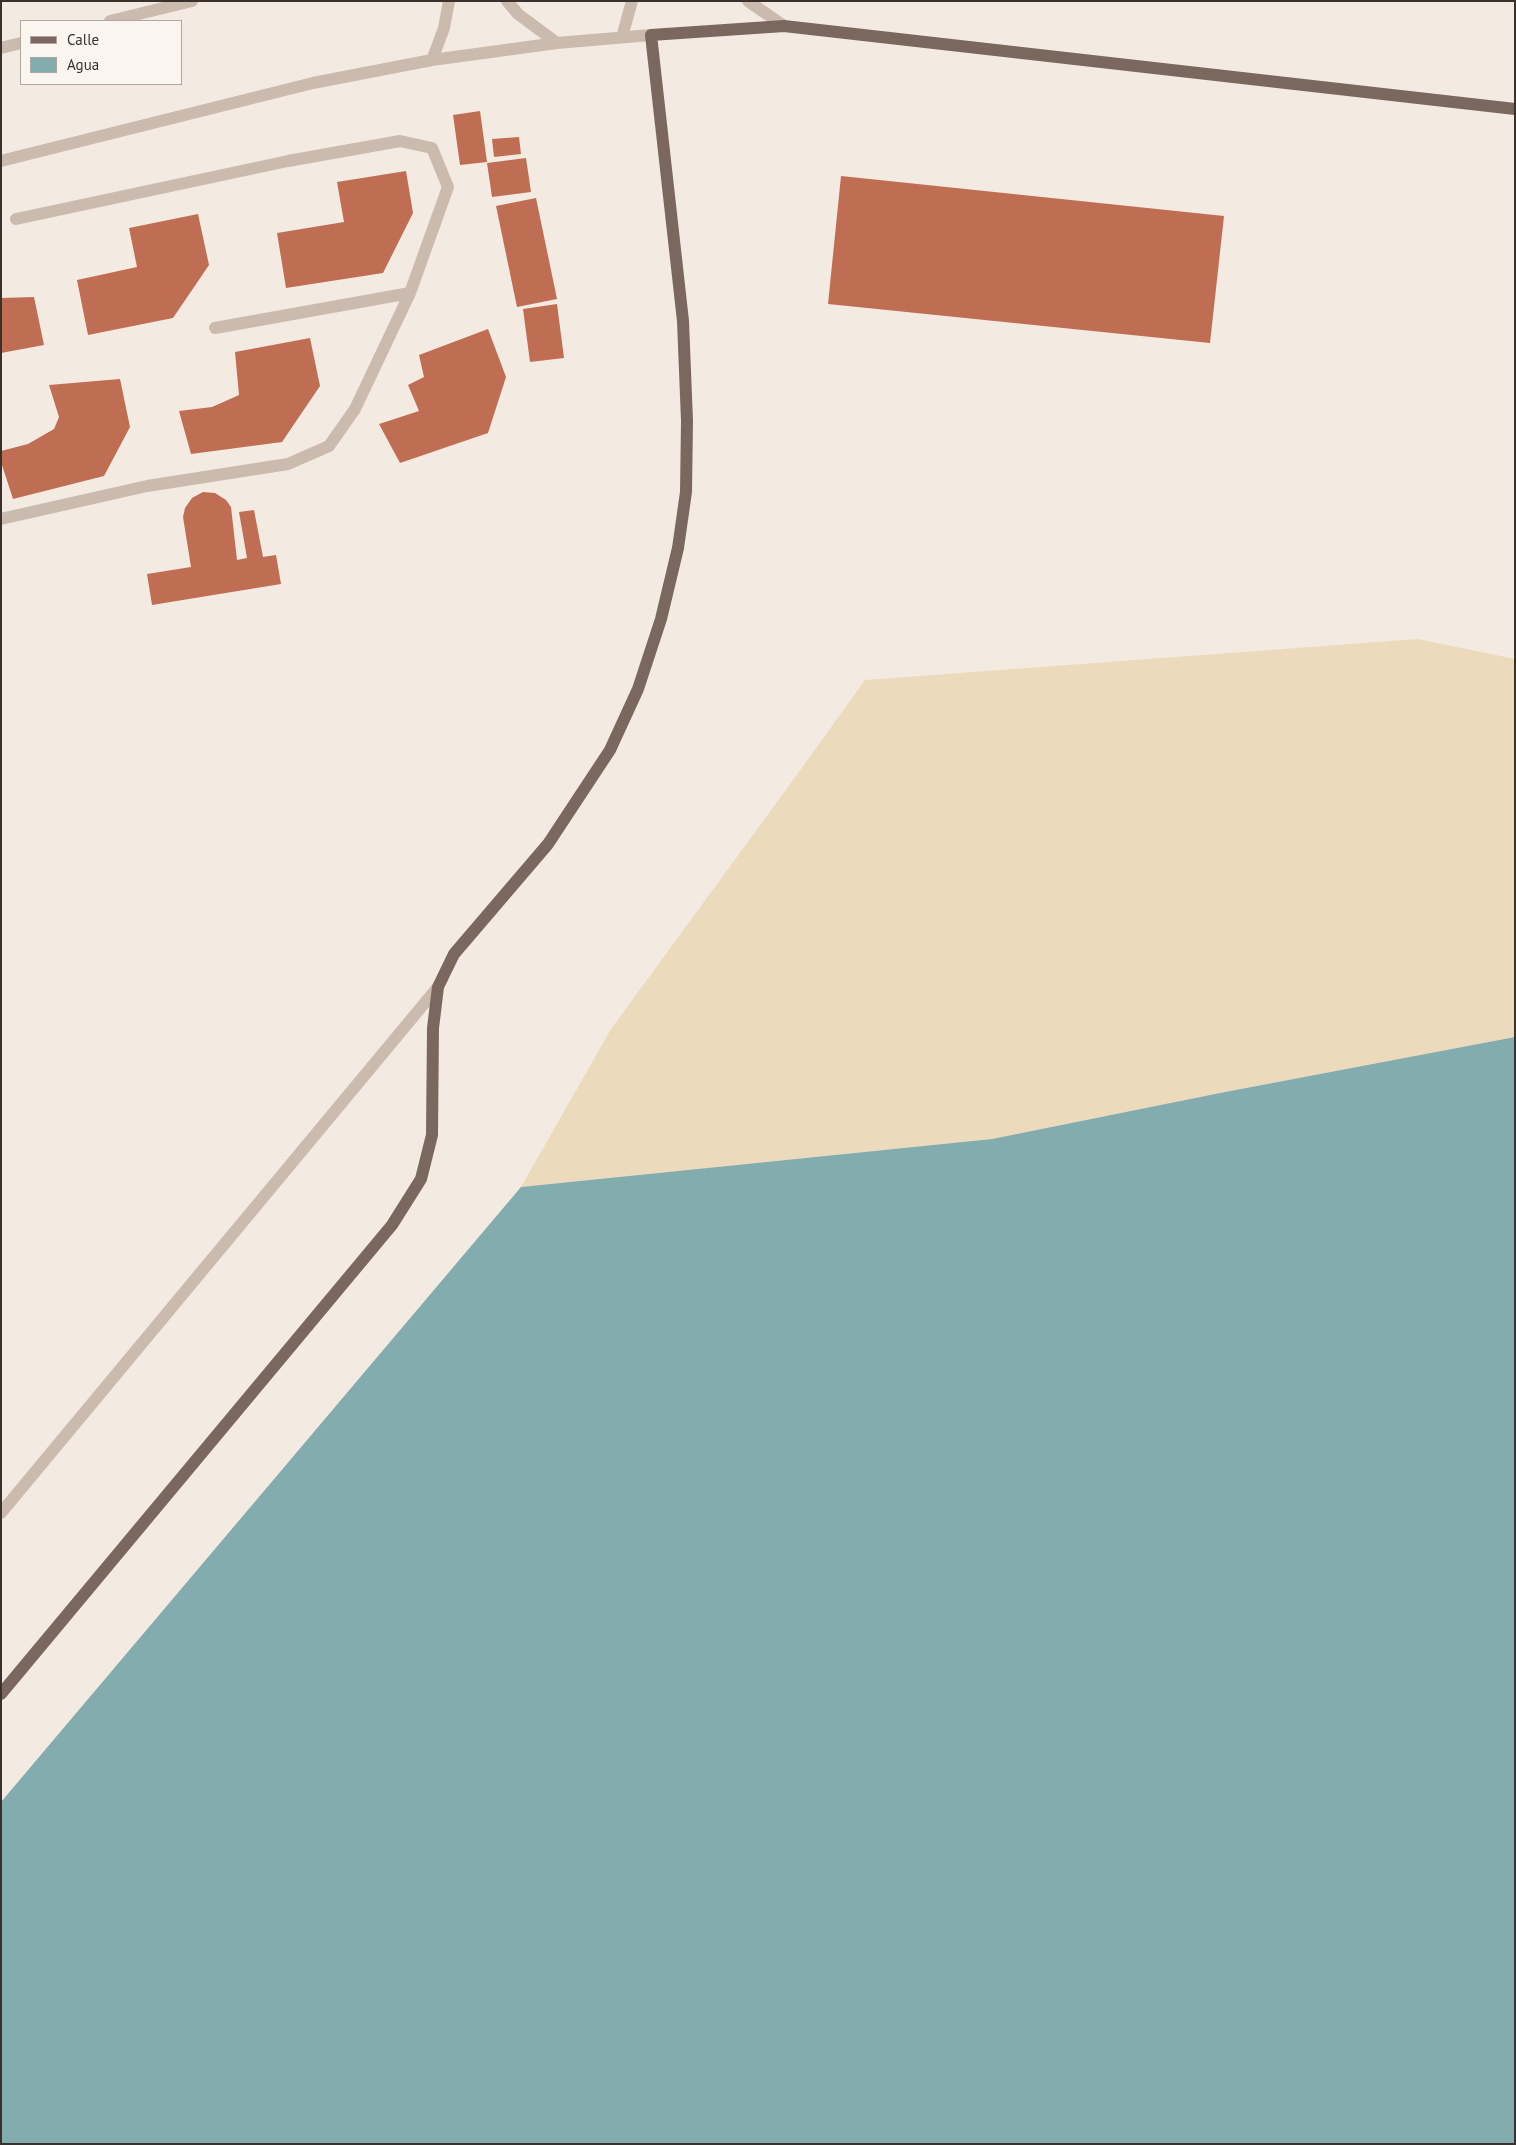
<!DOCTYPE html>
<html>
<head>
<meta charset="utf-8">
<style>
	body { margin:0 }
	#map { position:relative; width:1516px; height:2145px; overflow:hidden; background:#f3ebe2; font-family:"PT Sans",sans-serif }
	canvas { display:block }
	.frame { position:absolute; inset:0; border:2px solid #3a302c; pointer-events:none }
	.legend { position:absolute; left:20px; top:20px; width:162px; height:65px; box-sizing:border-box; background:#faf5ef; border:1px solid #ada6a1; margin:0; padding:6px 9px; list-style:none; font-size:15px; color:#3a302c }
	.legend li { display:flex; align-items:center; gap:10px; height:25px }
	.legend b { width:25px; border:1px solid #ada6a1 }
</style>
</head>
<body>
<div id="map">
<canvas width="1516" height="2145"></canvas>
<div class="frame"></div>
<ul class="legend">
<li><b style="height:6px;background:#7a685e"></b>Calle</li>
<li><b style="height:14px;background:#82acae"></b>Agua</li>
</ul>
</div>
<script>
const g = document.querySelector('canvas').getContext('2d');
g.lineJoin = 'round';
function paint(path, color) { g.fillStyle = color; g.fill(path, 'evenodd'); }
function trace(path, color, width, dash) { g.strokeStyle = color; g.lineWidth = width; g.lineCap = dash ? 'butt' : 'round'; g.setLineDash(dash || []); g.stroke(path); }
paint(new Path2D(`
	M1418,639l97,20v378l-290,55 -233,47 -471,48 90,-158 185,-253 69,-96z`), '#ebdbbc');
paint(new Path2D(`
	M1515,1037v1107h-1514v-342l520,-615 471,-48 233,-47z`), '#82acae');
paint(new Path2D(`
	M480,111l7,51 -27,3 -7,-50z
	M519,137l2,17 -27,3 -2,-18z
	M526,158l5,34 -39,5 -5,-34z
	M406,171l7,42 -30,60 -97,15 -9,-55 67,-11 -7,-40z
	M841,176l383,40 -14,127 -382,-39z
	M536,198l21,101 -40,8 -21,-101z
	M198,214l11,51 -36,53 -85,17 -11,-55 60,-13 -8,-39z
	M34,297l10,48 -43,8v-55z
	M557,304l7,54 -34,4 -7,-53z
	M488,329l18,48 -18,56 -88,30 -21,-39 40,-13 -11,-26 16,-8 -5,-22z
	M310,338l10,48 -38,56 -91,12 -12,-43 33,-4 27,-12 -4,-43z
	M120,379l10,48 -26,49 -91,23 -12,-37v-11l27,-7 26,-15 5,-12 -10,-32z
	M203,492l12,1 11,7 5,7 6,53 10,-2 -8,-46 15,-2 9,47 13,-2 5,29 -129,21 -5,-31 44,-7 -8,-50 2,-9 7,-10z`), '#bf6e54');
trace(new Path2D(`
	M507,1l11,13 39,29
	M748,1l36,25
	M110,21l82,-20
	M622,37l10,-36
	M1,48l20,-5
	M432,60l12,-32 5,-27
	M1,161l312,-78 119,-23 125,-17 94,-8
	M215,328l195,-35
	M1,519l146,-33 141,-22 41,-18 26,-37 55,-116 38,-106 -16,-39 -32,-7 -112,20 -272,58
	M1,1513l437,-526`), '#cbbbae', 12);
trace(new Path2D(`
	M1,1694l391,-469 29,-46 11,-44 1,-107 5,-41 16,-33 94,-110 62,-94 28,-61 23,-70 17,-71 8,-56 1,-71 -4,-100 -32,-286 133,-9 731,83`), '#7a685e', 12);
</script>
</body>
</html>
